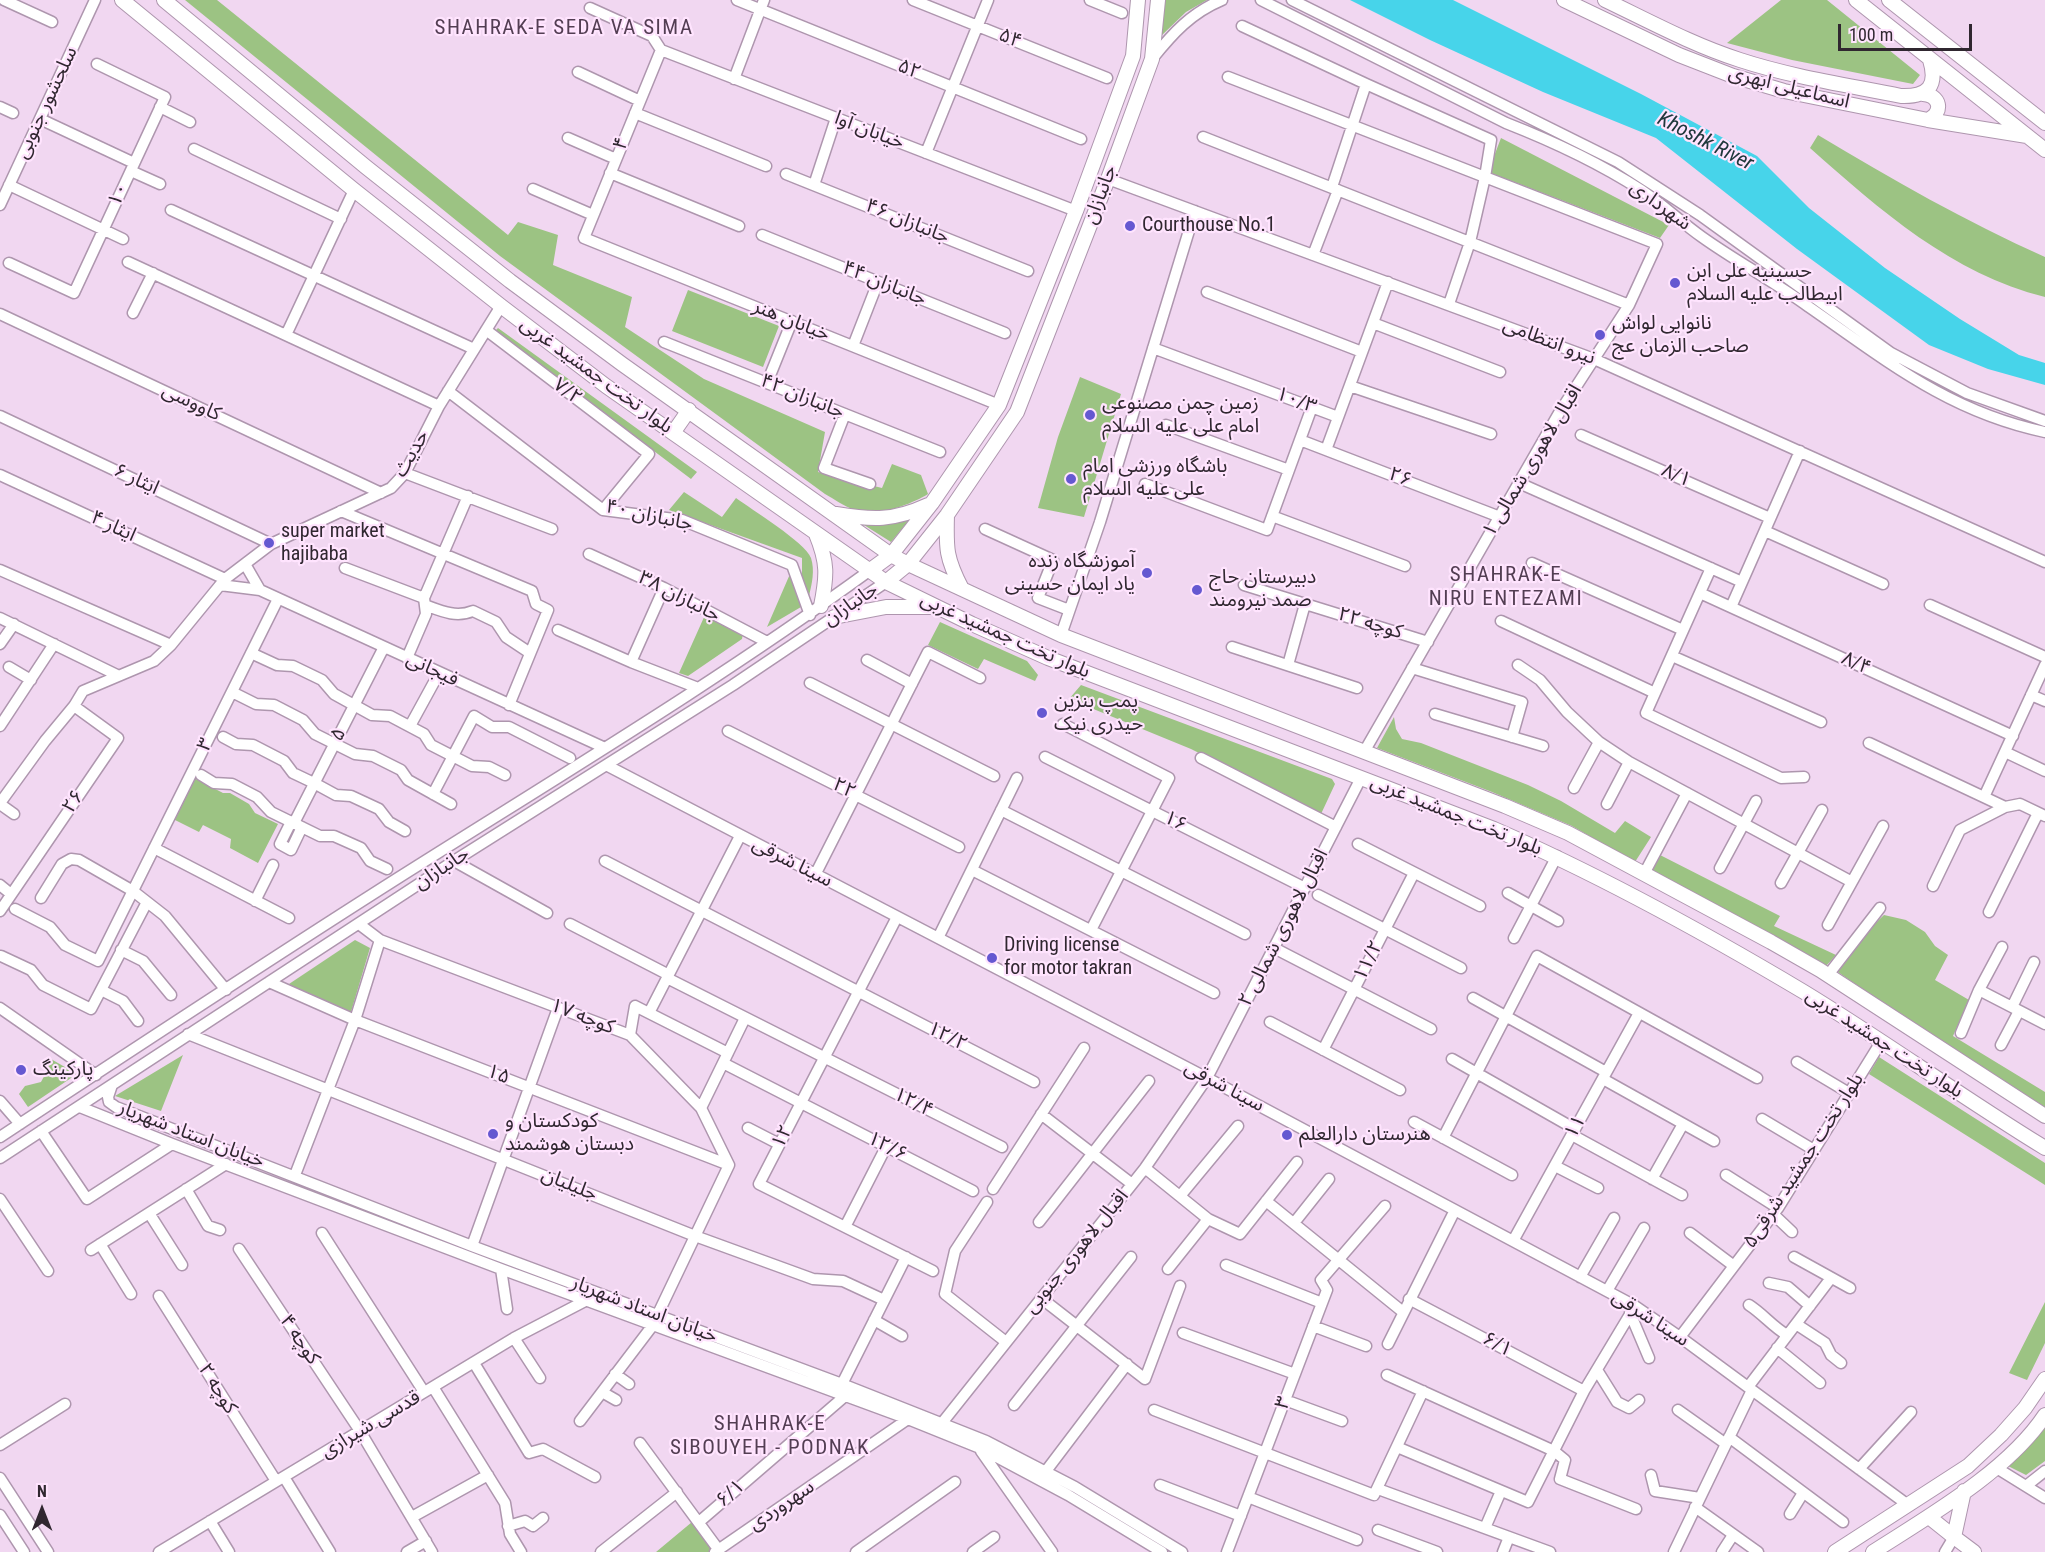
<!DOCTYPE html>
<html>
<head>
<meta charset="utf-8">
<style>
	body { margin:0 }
	#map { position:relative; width:2045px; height:1552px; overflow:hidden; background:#f1d7f1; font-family:"Roboto Condensed",sans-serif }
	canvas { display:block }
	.north { position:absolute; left:12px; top:1480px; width:60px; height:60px; -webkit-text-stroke:4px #ffe4fe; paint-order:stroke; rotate:0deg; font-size:16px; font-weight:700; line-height:24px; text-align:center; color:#302730 }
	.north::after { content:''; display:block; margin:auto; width:21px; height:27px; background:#302730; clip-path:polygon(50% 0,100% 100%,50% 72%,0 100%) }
	.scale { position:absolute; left:1838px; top:24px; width:134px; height:27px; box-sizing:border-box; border:3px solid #302730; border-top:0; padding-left:8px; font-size:18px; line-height:21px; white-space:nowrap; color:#302730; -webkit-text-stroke:4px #ffe4fe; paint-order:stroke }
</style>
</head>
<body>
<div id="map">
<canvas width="2045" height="1552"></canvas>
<div class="north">N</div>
<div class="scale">100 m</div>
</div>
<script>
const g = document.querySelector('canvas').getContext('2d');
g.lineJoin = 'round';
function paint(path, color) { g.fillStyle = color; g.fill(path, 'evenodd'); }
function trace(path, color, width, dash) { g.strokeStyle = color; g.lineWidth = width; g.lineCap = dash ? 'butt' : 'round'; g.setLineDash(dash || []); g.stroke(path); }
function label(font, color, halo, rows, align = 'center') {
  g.font = font + ' "Roboto Condensed","Noto Sans Arabic",sans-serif'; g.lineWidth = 4.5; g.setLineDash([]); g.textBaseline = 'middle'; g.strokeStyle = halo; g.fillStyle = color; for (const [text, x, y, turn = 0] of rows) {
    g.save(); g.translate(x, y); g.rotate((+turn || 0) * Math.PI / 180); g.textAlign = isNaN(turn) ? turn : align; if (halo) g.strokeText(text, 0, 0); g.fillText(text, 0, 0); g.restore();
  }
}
paint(new Path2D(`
	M185,0h32l291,235 10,-13 40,13 -5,30 79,32 -7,30 79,52 121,53 -7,40 64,16 10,-24 29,11 7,19c-18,11 -53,24 -74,16 -10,-4 -20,-11 -29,-16l-325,-238z
	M1163,0h44l-21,12 -26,25z
	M1781,0h46l93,75 -7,9 -121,-24 -65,-17z
	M1818,135c74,44 148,87 227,122v40c-93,-23 -165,-87 -235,-149z
	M1501,138l168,87 -9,13 -172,-66z
	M688,290l91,36 -16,41 -91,-36z
	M498,328l199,144 -6,7 -196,-148z
	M1080,377l41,17 -37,123 -46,-9 20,-71z
	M684,492l38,25 14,-19c16,12 69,44 75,60 4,13 1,25 -2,38l-7,-15v-23l-133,-48z
	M911,518l-20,24 -27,-17 25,-2z
	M790,574l11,33 -34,20z
	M705,615l38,18 -1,6 -54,37 -9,-3z
	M940,622l87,39 11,14 -3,6 -51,-22 -6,10 -50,-24z
	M1081,685l251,94 3,5 -14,30 -130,-65 -122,-50z
	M1394,717l2,12 6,10 19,4 107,42 33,16 54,32 10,-12 26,16 -16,25 -63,-36 -80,-34 -115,-44z
	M194,778l29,15h7l19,11 6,9 23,11 -20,39 -28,-15 1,-9 -28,-14 -4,7 -26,-13z
	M1660,855l120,61 -6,10 62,29 -10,11 -174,-96z
	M1884,915l22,5 19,12 10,14 13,9 -13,25 34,20 -16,36 92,56v17l-138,-89 -72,-50 33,-40z
	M355,940l15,8 -19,64 -65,-26z
	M183,1055l-22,56 -46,-15z
	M1879,1057l166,106v22l-176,-111z
	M51,1059l26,15 -49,33 -9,-13 6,-8 16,-4c5,-8 5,-15 10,-23z
	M2045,1302v41l-18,37 -18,-7z
	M2045,1425v36l-19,14 -18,-9z
	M692,1522l20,28 -3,2h-53z`), '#9cc383');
paint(new Path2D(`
	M1350,0h103l188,94 116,62 52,52 76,60 75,51 59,36 26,8v22l-57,-16 -59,-24 -132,-96 -141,-111 -113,-46 -113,-52z`), '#47d4ea');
const minor = new Path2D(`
	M4,0l48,22
	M737,0l344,139
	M913,0l194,78
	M1090,0l32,13
	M1261,0l245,123c46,18 93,40 135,67 21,14 40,32 61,47 35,25 73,45 107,70 78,54 140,105 236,125
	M1292,0l326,162 82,53 191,138 76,40 78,28
	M590,8l62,28 9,14
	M1242,26l124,58 125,56 -6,37 -15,65 -21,62
	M661,50l-77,188 415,167
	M661,50l415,161
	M1152,59c21,-26 39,-46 70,-59
	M578,72l62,29
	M1228,77l429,167 -28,61 -70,108 -195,339
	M734,79l30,-79
	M0,107l13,6
	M160,107l30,15
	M635,113l131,53
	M40,119l94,44
	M1203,137l426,168
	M568,138l48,21
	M194,149l147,70
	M926,153l62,-153
	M131,171l29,13
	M610,173l129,53
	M786,174l242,97
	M1108,179l486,180 451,203
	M9,185l114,54
	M814,185l22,-67
	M1332,187l34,-103
	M533,189l60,26
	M0,205l95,-205
	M171,210l303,139
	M762,235l243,98
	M1313,255l25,-65
	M128,262l311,144
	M9,263l65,30 91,-196 -68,-33
	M1207,292l155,60
	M133,313l20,-40
	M0,314l381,179
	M1373,323l127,49
	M486,330l163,124 -46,56
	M286,335l68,-145
	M664,342l276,110
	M853,346l25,-64
	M1153,348l185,69
	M767,383l25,-62
	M1350,386l141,48
	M448,391l155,119 79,10 110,45 18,50
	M845,414l-21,54 46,16
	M0,416l271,128
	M1166,425l123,45
	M1581,435l189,83
	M1300,440l200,77
	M1326,450l62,-168
	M405,473l147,56
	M0,475l225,104
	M1519,483l223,99
	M1145,484l122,46 45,-123
	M341,511l191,80 4,13 12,6 -39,95
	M1272,516l133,50
	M985,529l68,31 -15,38 31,12
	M1765,531l118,53
	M589,554l75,34 103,54
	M1532,563l151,67
	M245,564l15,26
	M345,568l79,30
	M1711,568l-65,145 135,65 23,-1
	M0,570l171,75
	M220,585l40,5 345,158
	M1244,585l184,57
	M1700,593l313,143
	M425,605c16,6 31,13 48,6l23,11 10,15 24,16
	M1930,605l115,52
	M1731,607l69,-156
	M0,618l117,57
	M1501,621l154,72
	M558,630l73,32 67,26
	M1061,635l39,-113 95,-311
	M0,644l14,-20
	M1232,647l125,41
	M251,653l26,12 16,1 29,14 12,14 38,21 18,1 34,18 7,11 41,21 17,1 16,8
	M1672,656l149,66
	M407,658l19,-44 -2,-16 44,-102
	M867,660l45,24
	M631,662l33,-74
	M1288,665l17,-61
	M1518,665l22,15 27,32 32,30 30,20 223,120
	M9,667l22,13
	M1412,668l110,34 -10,35
	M810,683l184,93
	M232,692l24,12 18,1 29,15 12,14 40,20 18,2 28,14 7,10 43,24
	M2031,695l14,6
	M1435,714l108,32
	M1063,724l106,54 -78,152
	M0,726l54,-82
	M410,726l29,-53
	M728,731l231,116
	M223,737l13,7 17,1 31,16 9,12 21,10 22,12 15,1 28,13 10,13 16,9
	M1869,743l136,64
	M2005,752l40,19
	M1045,757l260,131
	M1201,758l135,69
	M606,765l601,313 428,228 45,31 228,168
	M201,775l13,8 18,1 25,13 14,15 49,24h14l27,12 9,13 17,8
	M1574,788l25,-46
	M433,794l41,-78 18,11h17l61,31
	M1984,797l61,-132
	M0,803l45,-62 29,-35 9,-15 71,-30 17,-16 54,-66 46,-35 120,-56 14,-15 34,-67 62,-100
	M0,804l14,10
	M1607,804l22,-42
	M1001,810l244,124
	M291,822l-11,22 11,6 11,-23
	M294,823l90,-176
	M1358,844l122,62
	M154,848l135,70
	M454,861l93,52
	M605,861l429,221
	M1720,868l36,-67
	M972,870l242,123
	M1644,874l43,-81
	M815,875l113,-223 52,26
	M1781,883l41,-73
	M0,885l11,9
	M1933,886l27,-56 45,-23 15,-3 25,12
	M1508,893l50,28
	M1318,895l143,73
	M41,898l21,-34 9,-5 8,1 54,31 32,25 61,74
	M255,901l18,-36
	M15,909l35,18 15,18 33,16 180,-362
	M0,911l118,-173 -44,-32
	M1989,912l49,-99
	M897,917l-138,267 174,87
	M359,924l21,16 250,95 71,73 28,57
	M570,924l99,51
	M1828,925l55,-99
	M938,938l79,-160
	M1514,938l43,-82
	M1274,948l157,81
	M121,950l22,11 28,34
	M1,956l30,14 12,15 48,24 56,-107
	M1828,975l52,-67
	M667,978l335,169
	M269,982l86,38 374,145
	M101,990l22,11 15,20
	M1979,990l66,34
	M1473,998l133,74
	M2012,1007l22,-45
	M0,1008l96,67
	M649,1013l91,-177
	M1270,1022l130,68
	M1961,1033l18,-43 23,-43
	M188,1034l507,202 118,43 30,2 41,19
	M630,1035l5,-29 93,47
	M2001,1045l18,-34
	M1323,1050l91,-177
	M1452,1059l123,70
	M1797,1062l52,31
	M723,1063l250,128
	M1603,1079l111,62
	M112,1085l-4,12 1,5 7,5 356,139 370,138 144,57 89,46 107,65
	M0,1101l20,23
	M80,1107l92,37 329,125 407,150 72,29 88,47 94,57
	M701,1108l44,-90
	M1041,1114l91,70
	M1762,1119l52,31
	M1414,1122l98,53
	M748,1128l31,16
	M41,1131l46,68 85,-55
	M1572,1135l110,60
	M0,1137c132,-87 264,-174 398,-259 158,-100 320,-197 471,-307
	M1443,1138l94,-182 220,122
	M0,1158l454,-297 279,-176 153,-103
	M1555,1166l43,22
	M1145,1168l63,51 32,15 57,-72
	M295,1175l60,-155 25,-80
	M1726,1175l52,33
	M1652,1179l31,-55
	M186,1189l22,37 12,4
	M993,1189l91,-141
	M1180,1196l58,-70
	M0,1199l48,72
	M1266,1201l137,111
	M987,1202l-32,49 -10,43 61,48
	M149,1213l33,52
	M1773,1214l19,18
	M1039,1222l110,-141
	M1294,1223l35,-44
	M845,1227l41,-80
	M322,1233l102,159
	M1690,1233l44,33
	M1513,1241l126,-228
	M100,1244l31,50
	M472,1246l86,-238
	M239,1249l121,182 72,121
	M91,1250l135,-86
	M1794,1257l56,31
	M1226,1265l96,38
	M501,1269l6,40
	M1168,1269l40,-50
	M1580,1277l34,-59
	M1769,1283l19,4 22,19
	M1607,1291l37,-63
	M159,1296l117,185
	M1041,1298l104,81 35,-93
	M1409,1299l175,92
	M1749,1305c14,9 24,22 38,30
	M1630,1313l19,45
	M657,1316l72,-151
	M874,1320l28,16
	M1796,1324l29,19 6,12 10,8
	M1313,1326l53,20
	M1183,1333l112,41
	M1680,1337l98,-129 103,-166
	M514,1338l26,40
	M1388,1344l67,-134
	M1777,1348l43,35
	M474,1363l55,90 14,-4 52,28
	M1597,1370l20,32 12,6 10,-8
	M615,1374l14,10
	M1387,1375l167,76 11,9 -5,19 76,30
	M842,1384l64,-127
	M433,1387l72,116 5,31 11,18
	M1748,1387l83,-109
	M602,1392l14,8
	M1285,1400l57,21
	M1014,1405l117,-148
	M1154,1410l220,85 49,-104
	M1678,1410l48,34
	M580,1421l73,-96
	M942,1423l203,-255 62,-90 154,-300
	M1729,1437l114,85
	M640,1443l78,106
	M0,1445l65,-41
	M1397,1447l131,55 56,-111 51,-85
	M981,1451l71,101
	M1995,1467l50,31
	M1859,1469l52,-57
	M1046,1471l81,-107
	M1651,1475l4,16 45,7
	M284,1477l46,75
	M0,1478l48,74
	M1160,1485l81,31
	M2026,1486l19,-15
	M1378,1489l172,63
	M1248,1497l109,43
	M1695,1507l63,45
	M1790,1514l13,-21
	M0,1515l24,37
	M412,1517l76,-42
	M210,1521l19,31
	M699,1522l146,-126
	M508,1526l17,-5 8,5 10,-8
	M1485,1528l16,-37
	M1378,1530l59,22
	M159,1552l355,-214 71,-37
	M407,1552l19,-11
	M601,1552l76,-60
	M715,1552l193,-133
	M856,1552l99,-70
	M973,1552l21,-15
	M1227,1552l100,-262 -6,-10 64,-74
	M1503,1552l6,-15
	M1674,1552l78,-162
	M1722,1552l11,-17
	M1945,1552l9,-15`);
const major = new Path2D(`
	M122,0l232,190 147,116 105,80 280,196 86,42 76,34 446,171c106,46 211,104 310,163 82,50 159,106 241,156
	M164,0l202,167 144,114 112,83 269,191 17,9 153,71 444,171 63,27 203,109 49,28 225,146
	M1564,0l115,55 54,21 51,15 144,29 99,16
	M1605,0c44,21 88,45 135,60 52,17 107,25 161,36 27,1 37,-10 29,-36
	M1856,0l189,150
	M1889,0l156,123
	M1923,94c17,1 21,18 5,26
	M673,433l16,-23
	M836,514c37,6 57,7 92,-9
	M947,515c-1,34 -1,43 15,74
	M816,534c12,29 11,42 5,72
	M869,571l22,-16 41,-52 67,-98 77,-194 57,-155 5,-56
	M886,582l22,-18 39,-49 70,-103 91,-233 44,-120 6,-59
	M834,617l52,-10h44
	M1929,1517l25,20 10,-46
	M1954,1537l20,15
	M1835,1552l133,-86 33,-31 24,-27 20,-29
	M1873,1552c56,-36 135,-81 172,-137`);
trace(minor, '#ae96ae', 13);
trace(major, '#ae96ae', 16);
trace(minor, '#fff', 10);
trace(major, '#fff', 14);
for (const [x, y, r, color] of [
	[1130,226,6,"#6558d1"],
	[1675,283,6,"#6558d1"],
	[1600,335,6,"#6558d1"],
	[1090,415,6,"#6558d1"],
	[1071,479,6,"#6558d1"],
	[269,543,6,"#6558d1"],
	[1147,573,6,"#6558d1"],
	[1197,590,6,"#6558d1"],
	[1042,713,6,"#6558d1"],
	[992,958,6,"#6558d1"],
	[21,1070,6,"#6558d1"],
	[493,1134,6,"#6558d1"],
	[1287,1135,6,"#6558d1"]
]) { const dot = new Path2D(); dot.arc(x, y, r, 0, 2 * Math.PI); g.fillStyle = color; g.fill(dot); trace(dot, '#ffe4fe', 2); }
label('20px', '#302730', '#ffe4fe', [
	["۵۴",1010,39,22],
	["۵۲",909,70,22],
	["اسماعیلی ابهری",1789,88,14],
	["سلحشور جنوبی",47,103,-65],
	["خیابان آوا",869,131,21],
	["۴",622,144,-67],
	["۱۰",119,195,-65],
	["جانبازان",1101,195,-69],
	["شهرداری",1660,206,36],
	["۴۶ جانبازان",907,222,22],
	["۴۴ جانبازان",884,284,22],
	["خیابان هنر",791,321,22],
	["نیرو انتظامی",1549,342,21],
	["بلوار تخت جمشید غربی",596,376,36],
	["۷/۲",567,392,37],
	["۴۲ جانبازان",802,397,22],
	["۱۰/۳",1296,401,21],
	["کاووسی",191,403,25],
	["حدیث",412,454,-60],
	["اقبال لاهوری شمالی ۱",1533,461,-59],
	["۸/۱",1676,476,24],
	["۲۶",1400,478,21],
	["ایثار ۶",136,480,25],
	["۴۰ جانبازان",649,516,12],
	["ایثار ۴",113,527,25],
	["۳۸ جانبازان",679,597,27],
	["جانبازان",851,605,-34],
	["کوچه ۲۲",1370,624,17],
	["بلوار تخت جمشید غربی",1005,636,24],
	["۸/۴",1856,664,24],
	["فیجانی",432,670,25],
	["۵",339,735,-63],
	["۳",206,745,-64],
	["۲۲",844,789,27],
	["۲۶",74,802,-56],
	["بلوار تخت جمشید غربی",1456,816,22],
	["۱۶",1175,822,27],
	["سینا شرقی",792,863,27],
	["جانبازان",442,869,-33],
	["اقبال لاهوری شمالی ۲",1284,928,-63],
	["۱۱/۲",1369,961,-63],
	["کوچه ۱۷",582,1017,21],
	["۱۲/۲",947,1037,27],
	["بلوار تخت جمشید غربی",1884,1044,33],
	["۱۵",498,1075,21],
	["سینا شرقی",1224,1087,28],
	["۱۲/۴",913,1103,27],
	["۱۱",1576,1127,-61],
	["خیابان استاد شهریار",191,1135,21],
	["۱۲",783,1137,-63],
	["۱۲/۶",887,1147,27],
	["بلوار تخت جمشید شرقی۵",1804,1161,-57],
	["جلیلیان",569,1185,22],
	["اقبال لاهوری جنوبی",1077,1252,-51],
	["خیابان استاد شهریار",644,1310,21],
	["سینا شرقی",1650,1319,33],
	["کوچه ۴",299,1340,56],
	["۶/۱",1497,1345,28],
	["کوچه ۲",217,1389,58],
	["۳",1284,1403,-69],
	["قدسی شیرازی",371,1425,-31],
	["۶/۱",731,1494,-41],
	["سهروردی",782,1506,-34]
]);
label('20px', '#302730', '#ffe4fe', [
	["Courthouse No.1",1142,226],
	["حسینیه علی ابن",1687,272],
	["ابیطالب علیه السلام",1687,295],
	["نانوایی لواش",1612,324],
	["صاحب الزمان عج",1612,347],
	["زمین چمن مصنوعی",1102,404],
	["امام علی علیه السلام",1102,427],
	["باشگاه ورزشی امام",1083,467],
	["علی علیه السلام",1083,490],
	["super market",281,532],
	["hajibaba",281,555],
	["آموزشگاه زنده",1135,562,"right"],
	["یاد ایمان حسینی",1135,585,"right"],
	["دبیرستان حاج",1209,578],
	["صمد نیرومند",1209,601],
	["پمپ بنزین",1054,702],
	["حیدری نیک",1054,725],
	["Driving license",1004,946],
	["for motor takran",1004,969],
	["پارکینگ",33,1070],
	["کودکستان و",505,1122],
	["دبستان هوشمند",505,1145],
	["هنرستان دارالعلم",1299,1135]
], 'left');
g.letterSpacing = '1.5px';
label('21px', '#533e53', '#ffe4fe', [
	["SHAHRAK-E SEDA VA SIMA",564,29],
	["SHAHRAK-E",1506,576],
	["NIRU ENTEZAMI",1506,600],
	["SHAHRAK-E",770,1425],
	["SIBOUYEH - PODNAK",770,1449]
]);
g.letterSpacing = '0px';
label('italic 21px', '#20383c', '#ffe4fe', [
	["Khoshk River",1705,142,27]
]);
</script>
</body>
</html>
